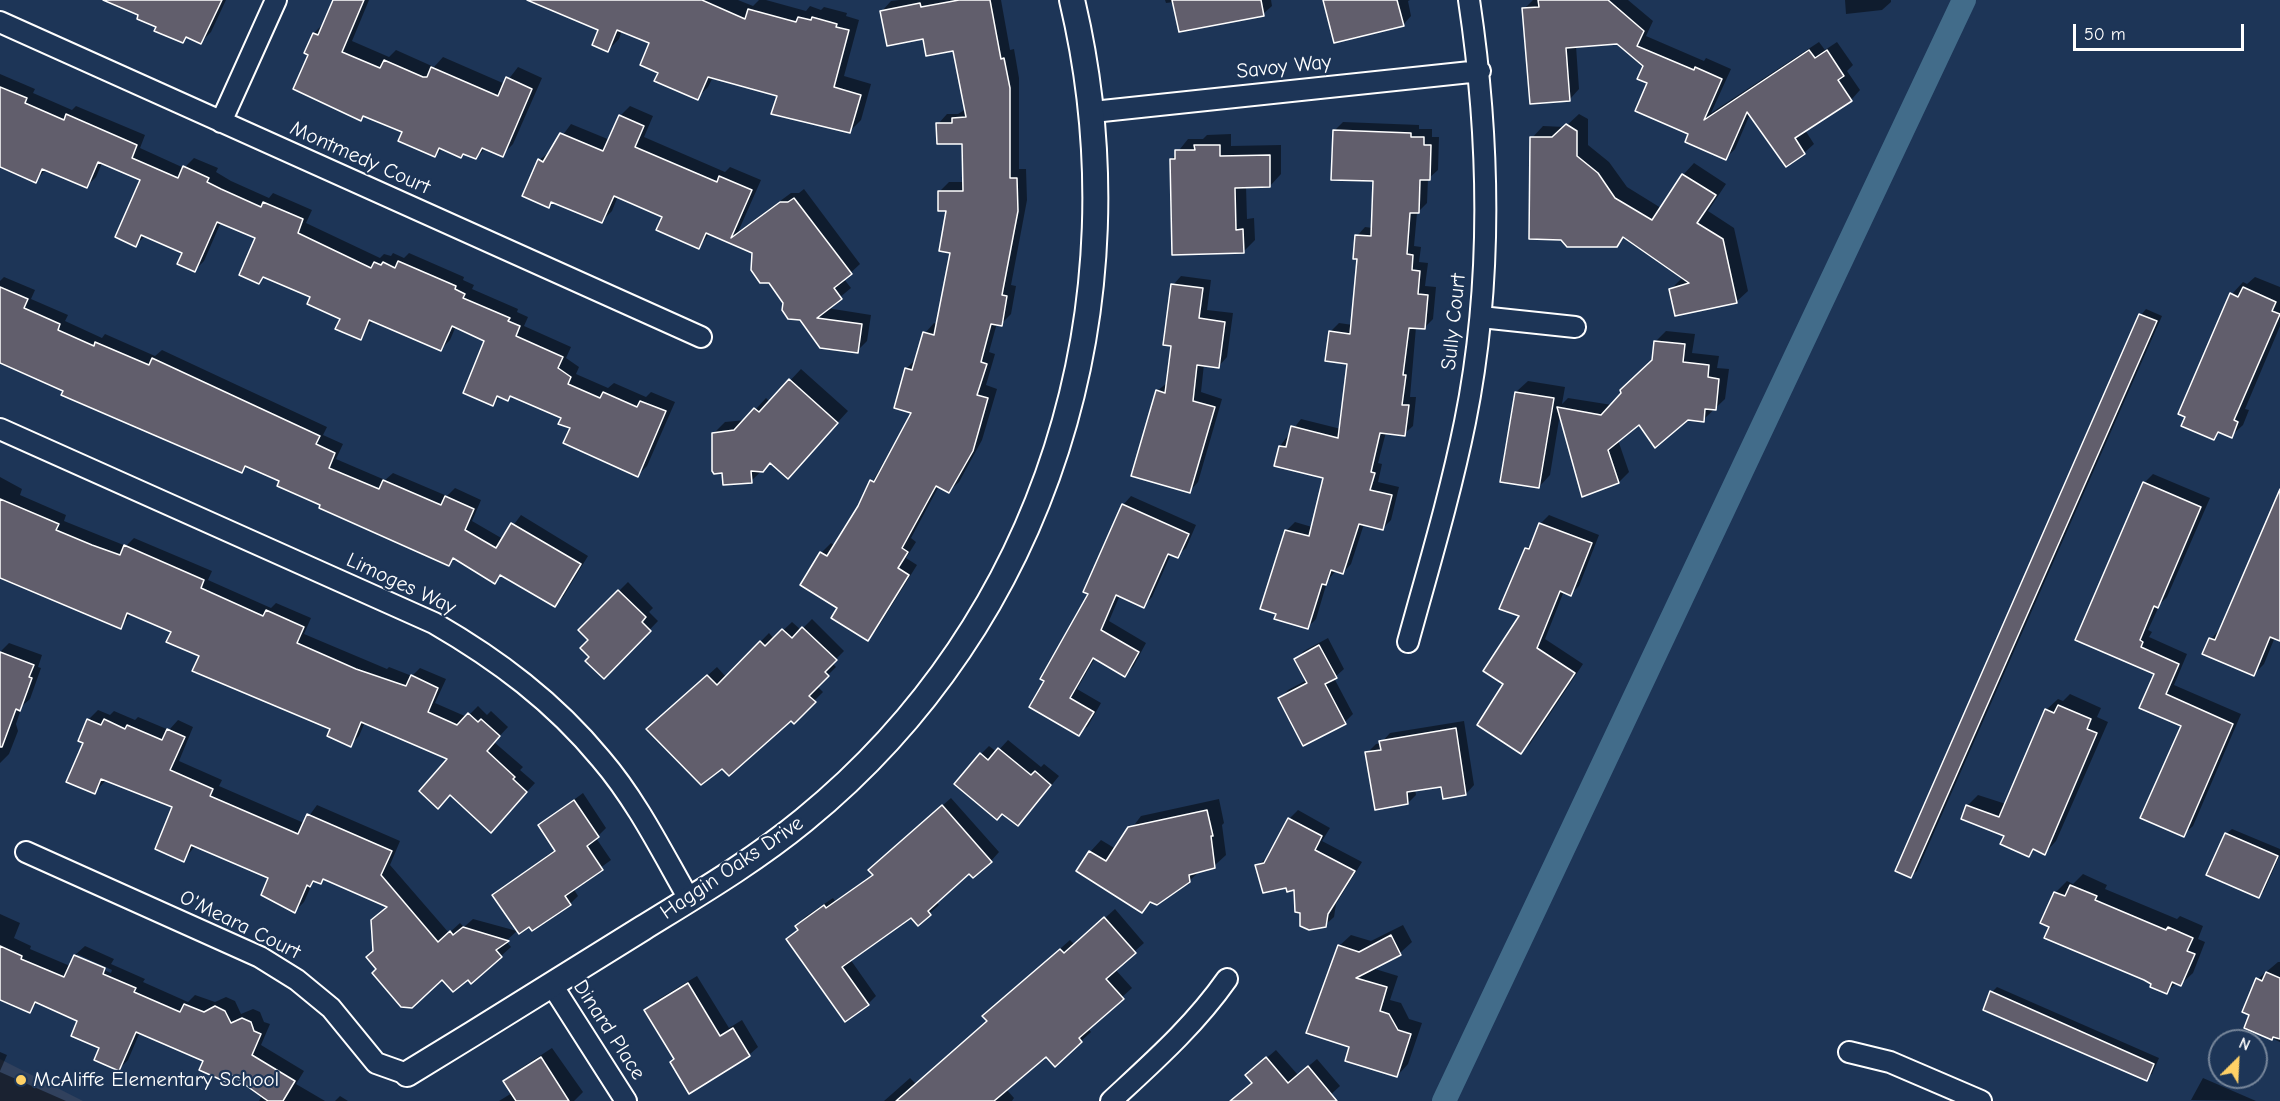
<!DOCTYPE html>
<html>
<head>
<meta charset="utf-8">
<style>
	body { margin:0 }
	#map { position:relative; width:2280px; height:1101px; overflow:hidden; background:#1d3557; font-family:"Comic Neue",sans-serif }
	canvas { display:block }
	.north { position:absolute; left:2208px; top:1029px; width:60px; height:60px; box-sizing:border-box; background:#1d3557; border:2px solid #77869a; border-radius:50%; rotate:24deg; font-size:16px; font-weight:700; line-height:24px; text-align:center; color:#fff }
	.north::after { content:''; display:block; margin:auto; width:21px; height:27px; background:#ffd166; clip-path:polygon(50% 0,100% 100%,50% 72%,0 100%) }
	.scale { position:absolute; left:2073px; top:24px; width:171px; height:27px; box-sizing:border-box; border:3px solid #fff; border-top:0; padding-left:8px; font-size:18px; line-height:21px; white-space:nowrap; color:#fff; -webkit-text-stroke:4px #1d3557; paint-order:stroke }
</style>
</head>
<body>
<div id="map">
<canvas width="2280" height="1101"></canvas>
<div class="north">N</div>
<div class="scale">50 m</div>
</div>
<script>
const g = document.querySelector('canvas').getContext('2d');
g.lineJoin = 'round';
function paint(path, color) { g.fillStyle = color; g.fill(path, 'evenodd'); }
function trace(path, color, width, dash) { g.strokeStyle = color; g.lineWidth = width; g.lineCap = dash ? 'butt' : 'round'; g.setLineDash(dash || []); g.stroke(path); }
function label(font, color, halo, rows, align = 'center') {
  g.font = font + ' "Comic Neue",sans-serif'; g.lineWidth = 4.5; g.setLineDash([]); g.textBaseline = 'middle'; g.strokeStyle = halo; g.fillStyle = color; for (const [text, x, y, turn = 0] of rows) {
    g.save(); g.translate(x, y); g.rotate((+turn || 0) * Math.PI / 180); g.textAlign = isNaN(turn) ? turn : align; if (halo) g.strokeText(text, 0, 0); g.fillText(text, 0, 0); g.restore();
  }
}
paint(new Path2D(`
	M0,1059l83,42h-83z`), '#31415d');
paint(new Path2D(`
	M107,0h119l-15,32 -10,10 -13,-6 -6,5 -42,-27z
	M335,0h34l-17,41 37,16 7,-7 38,17 9,-10 62,27 13,-17 24,11 -29,66 -11,11 -16,-7 -10,10 -11,-5 -4,3 -18,-8 -8,8 -31,-25 -39,-16 -4,4 -51,-65 4,-21 12,-12z
	M562,0h176l15,6 6,-6h7l40,11 4,-5 11,4 3,-3 23,6 -1,3 13,4 -15,56 27,8 -10,36 -11,11 -71,-36 -66,-18 -5,10 -11,11 -37,-26 -9,-29 -29,-13 -3,9 -11,11 -8,-21z
	M899,0h102l9,50 4,-1 5,29v91h7l1,31 -16,85 5,1 -5,28 -10,10 -4,-1 -8,29 6,2 -9,31 11,4 -15,51 -23,42 -10,9 -10,-5 -28,52 5,4 -10,16 11,7 -40,64 -9,10 -28,-31 -19,-55 10,-10 4,3 78,-134 -7,-43 10,-10 9,-26 9,-10 4,1 14,-72 -4,-43 -9,-17 10,-10h15l-1,-40 -25,-18 9,-10h11l8,-5 -11,-60 -31,-11 -42,-27 9,-10z
	M1165,0h106l1,6 -9,8 -89,-12 -8,1z
	M1325,0h85l-2,1 3,15 -8,9z
	M1533,0h95l25,21 -7,15 58,25 2,-3 25,11 -20,44 108,-71 6,8 12,-8 16,23 -6,6 13,19 -9,10 -46,30 9,14 -10,9 -54,-39 -15,35 -9,9 -36,-25 -41,-51 -4,-16 -27,-24 -42,4 3,43 -9,10 -46,-90z
	M1845,0h46v2l-9,8 -36,4z
	M0,74l35,15 -2,4 39,17 4,-4 69,29 -5,13 44,20 10,-10 24,10 -2,4 15,9 38,17 4,-5 39,17 -6,13 74,35 4,-4 7,2 2,-3 11,5 5,-5 55,24 -1,3 11,5 -2,4 46,20 -1,3 11,5 -4,9 47,21 -5,11 13,9 -3,7 32,14 6,-5 32,14 5,-5 24,10 -28,64 -9,9 -66,-48 -9,-10 -51,-22 -4,4 -7,-3 -8,8 -7,-64 -30,-14 -6,14 -10,10 -67,-30 -13,18 -18,-20 -30,-21 -47,-21 -6,6 -2,-45 -36,-15 -17,39 -9,9 -11,-18 -38,-17 -10,10 6,-65 -40,-17 -6,14 -9,9 -41,-17 -10,12 -36,-20z
	M630,106l23,10 -9,21 81,35 5,-5 31,13 -23,52 53,-39h8l5,-4 56,75 -16,15 7,9 -24,20 44,7 -4,26 -10,10 -56,-32 -16,-17 -32,-50 -43,-19 -11,14 -35,-31 -46,-20 -6,15 -10,10 -49,-20 -4,5 -10,-46 12,-9 20,-27 39,16 10,-24z
	M1579,114l9,5v26l21,17 18,25 34,21 22,-33 11,-12 32,21 -18,27 26,17 14,63 -12,11 -66,-12 13,-13 -57,-41 -9,10 -85,-108 11,-12 22,1z
	M1343,122l76,3v4h13v8h7l-1,33 -10,9 -1,24 -10,10 -3,33 7,1 -2,15 9,1 -3,23 11,1 -3,32 -9,9 -8,-1 -6,70h6l-3,29 -9,8 -18,-2 -8,31 4,1 -4,18 21,5 -8,33 -9,9 -18,-5 -13,40 -8,9 -7,-3 -9,12 -11,37 -9,9 -21,-97 9,-9 17,5 13,-50 -45,-31 21,-27 40,10 8,-66 -19,-31 9,-9 14,2 5,-67 -1,-22 8,-9 8,1 2,-48 -41,-49z
	M1231,134v12l50,-1v29l-11,12h-24l1,33 7,-1 1,22 -12,12 -71,-93 16,-20h15l4,-4z
	M1181,276l30,4 -4,30 26,3 -6,44 -8,9 -15,-2 -3,28 21,7 -24,83 -8,9 -33,-100 10,-8 5,-38 1,-60z
	M4,277l31,13 -4,9 37,16 -3,6 37,17 3,-4 50,22 7,-6 165,77 -4,8 20,9 -7,15 49,21 8,-7 54,23 8,-8 26,12 -9,21 31,18 18,-24 67,41 -25,41 -8,8 -53,-31 -7,8 -40,-24 -6,6 -127,-60 -41,-24 -33,-14 -6,5 -242,-109v-81z
	M2255,277l25,10v39l-35,83 4,1 -6,15 -12,11 -11,-4 -6,6 18,-144 11,-12 4,2z
	M2146,309l16,7 -245,555 -6,5 230,-561z
	M1666,331l29,3 -3,19 27,3 -2,12 12,1 -4,30 -22,21 -16,-2 -48,5 -21,17 11,32 -10,10 -36,13 -23,-81 -10,61 -11,12 -23,-95 12,-11 37,6 -3,17 6,-6 44,7 41,-46 3,-18z
	M801,369l47,42 -49,54 -28,-3 -20,19 -28,-9 -10,-38 12,-12 21,-2 20,-22 4,4z
	M2153,474l57,24 -43,99 -7,7 -12,26 4,2 -3,5 38,17 -13,31 67,29 -48,112 -10,9v-110l-42,-18 15,-34 -79,-34 67,-156z
	M0,477l22,12 -2,6 46,20 -2,6 62,25 8,-8 78,33 -4,9 63,28 5,-5 35,15 -7,16 83,35 2,-2 23,9 8,-8 26,11 -11,24 32,14 11,-11 9,9 4,-4 17,16 -14,15 29,25 -3,3 15,13 -36,39 -49,-28v-35l-85,-37 -6,14 -9,9 -18,-16 -131,-74 -28,-24 -42,-18 -10,14 -121,-51z
	M2280,492v147l-5,-2 -11,27 -11,11 -49,-21 7,-15 10,-11z
	M1131,496l65,29 -10,23 -9,8 -6,-2 -19,43 -9,9 -23,-11 -11,26 37,22 -13,24 -9,8 -29,-17 -18,31 24,14 -13,23 -9,8 -33,-54 44,-86 33,-89z
	M1549,515l50,20 -20,51 -8,8 -7,-3 -19,48 38,25 -53,80 -9,8 -15,-68 15,-69 5,-66 8,-8 6,-17z
	M628,582l25,26 -4,4 9,9 -54,56 -13,-20 -1,-17 -10,-10z
	M812,619l32,32 -12,12 4,4 -19,19 6,6 -29,29 -3,-2 -134,2 60,-54 9,10 43,-44 5,6 18,-17 9,8z
	M1328,638l16,31 -10,9 19,36 -8,8 -65,-23 8,-9 19,-10 -11,-21 8,-8z
	M9,643l33,12 -4,12 3,1 -11,31 -8,7 -6,18 2,7 -9,23 -9,9v-111z
	M2070,694l31,14 -4,9 11,5 -52,119 -11,12 -10,-4 -6,6 -62,-49 11,-11 28,9 40,-94 12,-11 5,2z
	M98,710l12,5 4,-4 21,9 3,-3 31,13 9,-10 15,7 -14,34 43,19 -3,6 85,37 13,-18 83,36 -10,24 59,68 11,-10 4,4 9,-8 44,12 -11,10 5,6 -39,35 -4,-5h-26l-64,-8 -6,-48 16,-15 -63,-28 -4,4h-8l-9,20 -9,9 -25,-34 -75,-31 -11,14 -10,-53 -68,-27 -11,12 -10,-50 3,-22z
	M1464,721l10,64 -8,9 -24,-9 -27,4 1,6 -8,8 -41,-50 9,-9 5,-1 9,-10z
	M1008,740l33,27 3,-3 15,12 -33,40 -45,-62 8,-8 8,6z
	M583,793l23,35 -10,10 15,22 -38,28 5,8 -8,8 -76,-9 62,-46 -16,-24z
	M951,798l48,54 -8,9 -22,11 -33,30 3,3 -21,19 -7,-8 -61,43 26,37 -8,8 -80,-65 11,-10 -2,-3 8,-9 28,-19 2,3 39,-27 5,-12z
	M1219,799l5,24 -2,2 4,30 -12,11 -13,4 -12,11 -36,20 -11,11 -52,-60 11,-12 15,9 25,-33z
	M1298,810l32,18 -8,13 40,21 -26,42 -2,13 -9,8 -24,-14 -6,-23 -8,-2 -30,-20 12,-10 20,-37z
	M2232,829l48,20v6l-16,36 -5,5 -33,-62z
	M2083,874l24,11 -2,4 72,30 3,-3 23,10 -5,13 7,3 -12,31 -12,11 -4,-2 -10,10 -116,-66 4,-33 12,-12 6,3z
	M1115,909l29,34 -29,26 17,19 -44,40 3,4 -36,33 -9,-10 -40,34 8,9 -2,3h-128l26,-23 6,6 72,-64 6,-13 76,-67 5,5z
	M0,914l20,9 -6,15 17,8 -1,3 40,17 5,-11 10,-9 29,13 -3,5 34,15 -2,3 45,20 7,-7 20,7 11,-5 9,4 6,13 12,-5 7,3 4,10 6,2 -9,21 43,26 -8,13 29,17h-66l3,-6 -30,-21 -6,6 -21,-20 -65,-28 -12,28 -9,9 -40,-49 -41,-18 -9,9 -29,-11zM77,954l35,16 -1,3 -34,-15z
	M1403,925l9,17 -12,11 -28,15 26,8 -8,24 11,3 8,16 13,4 -14,41 -11,12 -46,-30 -12,-100 12,-11 20,6z
	M2278,962h2v80l-34,-15 5,-13 7,-35z
	M697,976l32,52 13,-8 16,27 -9,8 -73,4 -30,-49 8,-8z
	M1997,987l162,71 -7,16 -6,5 -154,-87z
	M552,1048l31,44 -9,9h-75l13,-8 -7,-12 10,-9z
	M1276,1050l22,25 19,-16 23,27 -14,13 1,2h-97l23,-19 3,-15z
	M0,1052l7,3 -7,16z
	M0,1072l66,29h-66z
	M2203,1078l53,23 -65,-1z
	M340,1096l8,5h-13z`), '#0007');
trace(new Path2D(`
	M1444,1101l520,-1101`), '#426c8a', 24);
const building = new Path2D(`
	M103,0h119l-21,44 -15,-7 -3,6 -29,-12 2,-4 -19,-8 1,-4z
	M333,0h31l-22,52 38,16 4,-8 39,17h4l4,-10 67,29 8,-19 26,12 -29,68 -21,-9 -6,11 -13,-5 -2,4 -22,-10 -4,9 -37,-16 4,-9 -39,-16 -2,5 -68,-32 15,-34 -4,-2 9,-20 5,2z
	M527,0h175l43,19 3,-10 48,13 2,-5 13,3 1,-3 25,7 -1,3 13,3 -15,57 27,8 -11,38 -79,-19 6,-18 -69,-19 -10,23 -44,-19 4,-8 -18,-8 9,-22 -32,-13 -9,22 -16,-7 6,-15z
	M959,0h31l11,59 3,-1 6,30v90h7l1,33 -16,84 5,1 -5,30 -11,-2 -10,38 6,2 -10,31 11,3 -15,53 -24,42 -13,-7 -34,62 6,4 -10,16 11,7 -41,66 -37,-23 6,-10 -37,-23 20,-33 7,4 31,-50 12,-26 4,2 37,-69 -17,-5 11,-40 7,2 11,-38 11,3 16,-82 -11,-2 7,-40h-8v-20h25l-1,-47h-25l-1,-21h16v-5l14,-1 -13,-66 -27,5 -3,-17 -36,7 -7,-35 40,-8 1,4z
	M1172,0h89l3,16 -85,16z
	M1323,0h74l7,26 -70,17z
	M1538,0h70l36,31 -7,15 57,24 1,-3 27,12 -18,41 105,-70 6,8 12,-8 17,26 -6,4 14,21 -57,37 10,16 -19,13 -39,-55 -21,48 -41,-18 3,-8 -53,-23 12,-28 -10,-4 6,-13 -26,-22 -51,4 4,53 -40,3 -8,-96 17,-1z
	M0,87l27,11 -2,5 39,17 2,-6 71,31 -5,13 46,20 5,-12 26,12 -2,4 14,7 40,18 2,-5 40,17 -5,14 73,35 3,-6 7,3 2,-3 12,6 3,-7 58,25 -1,3 10,5 -2,4 47,20 -2,3 12,5 -4,10 47,21 -5,11 13,9 -3,7 32,14 3,-6 34,15 3,-6 26,10 -28,66 -75,-34 7,-15 -12,-4 3,-6 -51,-22 -2,5 -11,-5 -4,10 -30,-13 21,-52 -32,-15 -11,25 -72,-31 -8,20 -26,-11 5,-10 -33,-15 3,-7 -47,-20 -4,7 -20,-9 16,-37 -38,-16 -22,50 -18,-8 5,-11 -41,-18 -5,12 -21,-10 25,-57 -42,-18 -11,26 -45,-19 -6,14 -36,-16z
	M619,115l25,11 -9,21 82,35 2,-6 33,14 -21,48 49,-36h8l6,-4 58,76 -18,14 8,11 -25,19 45,6 -4,29 -38,-5 -20,-28 -12,-1 -6,-9 1,-7 -14,-20h-9l-9,-13 1,-17 -46,-20 -7,16 -43,-19 6,-13 -48,-21 -12,27 -51,-21 -2,6 -27,-12 16,-37 5,3 17,-29 43,18z
	M1566,124l11,7v25l21,17 17,25 37,22 30,-46 34,21 -19,28 26,16 14,64 -62,13 -6,-27 20,-6 -66,-46 -6,10h-50l-6,-7 -32,-1 1,-102h22z
	M1333,130l78,3v4h13v8h7l-1,35h-10l-1,33h-9l-3,41 6,1 -1,15 8,1 -2,23 10,1 -3,34 -16,-1 -6,47h3l-4,30h7l-4,31 -25,-3 -9,39 4,1 -5,17 22,5 -9,35 -24,-6 -16,50 -12,-4 -5,15 -4,-1 -14,45 -34,-10 2,-5 -16,-5 25,-79 24,6 14,-58 -49,-12 5,-20 7,1 5,-21 47,12 9,-74 -22,-3 4,-30 21,3 7,-75h-4l2,-24 16,1 2,-55 -42,-1z
	M1194,145h26v11l50,-1v32l-35,1 1,42 7,-1 1,24 -72,2 -2,-96h5v-9h20z
	M1171,284l32,4 -4,30 26,4 -6,46 -22,-3 -4,36 22,6 -25,86 -59,-17 25,-86 9,3 6,-47 -8,-1z
	M0,287l28,12 -4,9 36,16 -2,6 36,16 1,-4 54,23 3,-7 168,78 -4,8 19,9 -6,15 50,21 4,-9 58,25 4,-9 29,13 -9,21 31,18 15,-25 70,41 -26,43 -55,-32 -5,9 -42,-26 -4,8 -130,-58 1,-3 -43,-19 2,-5 -34,-15 -3,7 -181,-78 2,-4 -63,-28z
	M2243,287l33,15 -4,9 8,3 -46,106 4,2 -6,16 -14,-6 -4,8 -33,-14 4,-9 -7,-3 52,-121 8,4z
	M2139,314l18,7 -246,557 -16,-7z
	M1654,341l31,3 -2,18 26,3 -1,12 11,2 -3,31 -11,-1 -1,13 -16,-2 -33,28 -16,-23 -31,25 11,33 -37,14 -25,-90 44,8 20,-22 -1,-3 32,-30z
	M789,379l49,44 -50,56 -18,-16 -7,9 -12,-1 1,12 -29,2 -1,-12 -8,1 -2,-3v-38l22,-3 20,-22 5,4z
	M1515,392l39,6 -15,90 -39,-6z
	M2143,482l58,25 -43,101 -4,-2 -14,34 3,2 -2,5 38,17 -13,30 67,30 -49,113 -44,-19 41,-92 -42,-18 15,-34 -79,-34z
	M2280,489v152l-10,-4 -16,39 -52,-22 7,-16 6,2z
	M0,499l59,25 -3,6 36,15 28,10 4,-10 80,35 -3,8 62,28 3,-6 38,17 -7,16 59,26 50,17 5,-11 27,13 -10,24 29,13 11,-12 10,9 3,-3 19,17 -13,15 28,26 -2,2 14,13 -36,41 -41,-38 -12,14 -19,-18 28,-32 -86,-37 -10,25 -24,-11 3,-7 -138,-58 7,-15 -33,-14 5,-10 -44,-19 -6,16 -121,-51z
	M1122,504l67,30 -11,24 -10,-4 -24,54 -28,-13 -15,35 38,22 -14,25 -32,-19 -23,40 24,14 -15,24 -50,-29 15,-26 -4,-2 48,-85 -5,-2z
	M1539,523l53,20 -21,53 -11,-5 -23,57 38,25 -54,81 -44,-29 26,-41 -20,-13 36,-55 -20,-7 26,-61 4,1z
	M618,590l28,27 -4,5 9,9 -47,48 -19,-18 4,-4 -9,-9 8,-8 -10,-10z
	M802,627l35,33 -12,12 4,4 -20,20 7,6 -22,22 -3,-3 -62,55 -7,-7 -21,16 -55,-56 61,-54 10,10 43,-44 5,5 17,-17 10,9z
	M1319,645l18,33 -12,6 21,40 -43,22 -25,-48 29,-15 -13,-24z
	M0,652l34,13 -5,12 3,1 -12,33 -4,-2 -14,38h-2z
	M2058,705l33,14 -4,10 10,4 -52,122 -12,-6 -4,8 -29,-13 4,-8 -43,-17 5,-14 33,12 46,-108 9,4z
	M87,719l14,6 3,-6 21,10 2,-4 35,15 5,-11 18,8 -15,33 43,19 -3,7 88,38 9,-20 85,37 -11,24 57,67 12,-11 3,4 10,-8 46,14 -13,9 6,7 -31,27 -3,-4 -15,12 -11,-12 -30,28 -11,-1 -29,-34 4,-4 -10,-12 7,-6 -2,-31 16,-13 -64,-28 -2,5 -8,-3 -3,6 -3,-2 -12,28 -34,-18 7,-17 -77,-33 -7,17 -29,-13 17,-42 -71,-28 -6,15 -29,-12 17,-39 -5,-2z
	M1456,728l10,67 -23,4 -2,-12 -34,5 1,12 -33,6 -10,-58 16,-2 -2,-9z
	M998,748l33,27 4,-4 16,14 -33,41 -16,-12 -5,6 -43,-36 26,-31 8,7z
	M574,800l25,37 -12,9 16,24 -38,26 6,9 -39,26 -3,-4 -10,7 -27,-39 63,-44 -17,-26z
	M942,805l50,57 -19,16 -4,-4 -41,37 3,4 -13,11 -7,-8 -69,49 27,38 -24,17 -59,-83 12,-9 -3,-4 29,-21 2,3 47,-33 -5,-5z
	M1207,810l6,26h-2l4,32 -26,7 1,7 -33,23 -7,-3 -8,11 -66,-42 13,-20 17,10 22,-34z
	M1288,818l34,18 -7,14 40,21 -27,43 -2,13 -17,3 -9,-4v-13l-5,-1 -1,-22 -7,2 -1,-4 -23,5 -8,-28 9,-2z
	M2225,833l53,23 -19,42 -53,-23z
	M2070,885l27,11 -2,4 71,30 2,-3 25,11 -6,13 8,3 -14,32 -9,-4 -5,12 -17,-7 1,-3 -7,-4 -100,-42 5,-11 -9,-4 14,-31 11,4z
	M1104,917l32,36 -30,26 18,20 -45,39 3,4 -27,25 -9,-10 -52,44h-98l91,-80 -5,-5 78,-67 4,4z
	M1391,935l10,20 -45,23 31,9 -7,24 9,3 9,16 13,4 -14,43 -52,-16 4,-14 -43,-14 32,-88 21,7z
	M0,946l22,10 -1,3 43,18 10,-22 31,13 -2,6 33,14 -2,4 46,20 4,-8 20,8 11,-6 10,5 6,12 11,-5 9,4 3,9 7,3 -9,21 43,26 -12,20h-15l-38,-27 -4,8 -27,-12 4,-9 -67,-29 -17,39 -25,-11 5,-12 -28,-12 6,-15 -42,-19 -5,11 -30,-13z
	M2266,972l14,6v61l-7,-2 -1,3 -28,-12 5,-13 -7,-3 14,-34 6,3z
	M688,983l32,53 13,-8 17,28 -61,38 -19,-32 4,-3 -30,-49z
	M1990,991l164,73 -7,17 -164,-71z
	M541,1057l28,44h-53l-13,-20z
	M1266,1057l22,26 20,-17 29,35h-107l22,-18 -7,-8z`);
paint(building, '#615e6c');
trace(building, '#fff', 1.5);
const minor = new Path2D(`
	M0,22l701,315
	M1093,112l387,-41
	M221,122l55,-122
	M1481,317l94,10
	M0,429l434,194c64,37 120,79 167,136 36,42 61,93 88,140
	M1408,642c20,-73 42,-146 57,-220 28,-139 25,-282 4,-422
	M26,852l234,105 37,23 34,28 45,55 31,11
	M552,985l74,116
	M1849,1052l41,10 91,39
	M1111,1101c42,-39 83,-75 116,-122`);
const tertiary = new Path2D(`
	M407,1074c79,-48 157,-97 236,-146 55,-34 111,-67 161,-108 244,-199 340,-517 268,-820`);
trace(minor, '#fff', 24);
trace(tertiary, '#fff', 28);
trace(minor, '#1d3557', 20);
trace(tertiary, '#1d3557', 24);
for (const [x, y, r, color] of [
	[21,1080,6,"#ffd166"]
]) { const dot = new Path2D(); dot.arc(x, y, r, 0, 2 * Math.PI); g.fillStyle = color; g.fill(dot); trace(dot, '#1d3557', 2); }
label('21px', '#fff', '#1d3557', [
	["Savoy Way",1284,67,-6],
	["Montmedy Court",360,158,24],
	["Sully Court",1454,322,-84],
	["Limoges Way",401,584,25],
	["Haggin Oaks Drive",732,868,-34],
	["O'Meara Court",240,925,26],
	["Dinard Place",609,1030,57]
]);
label('21px', '#fff', '#1d3557', [
	["McAliffe Elementary School",33,1080]
], 'left');
</script>
</body>
</html>
